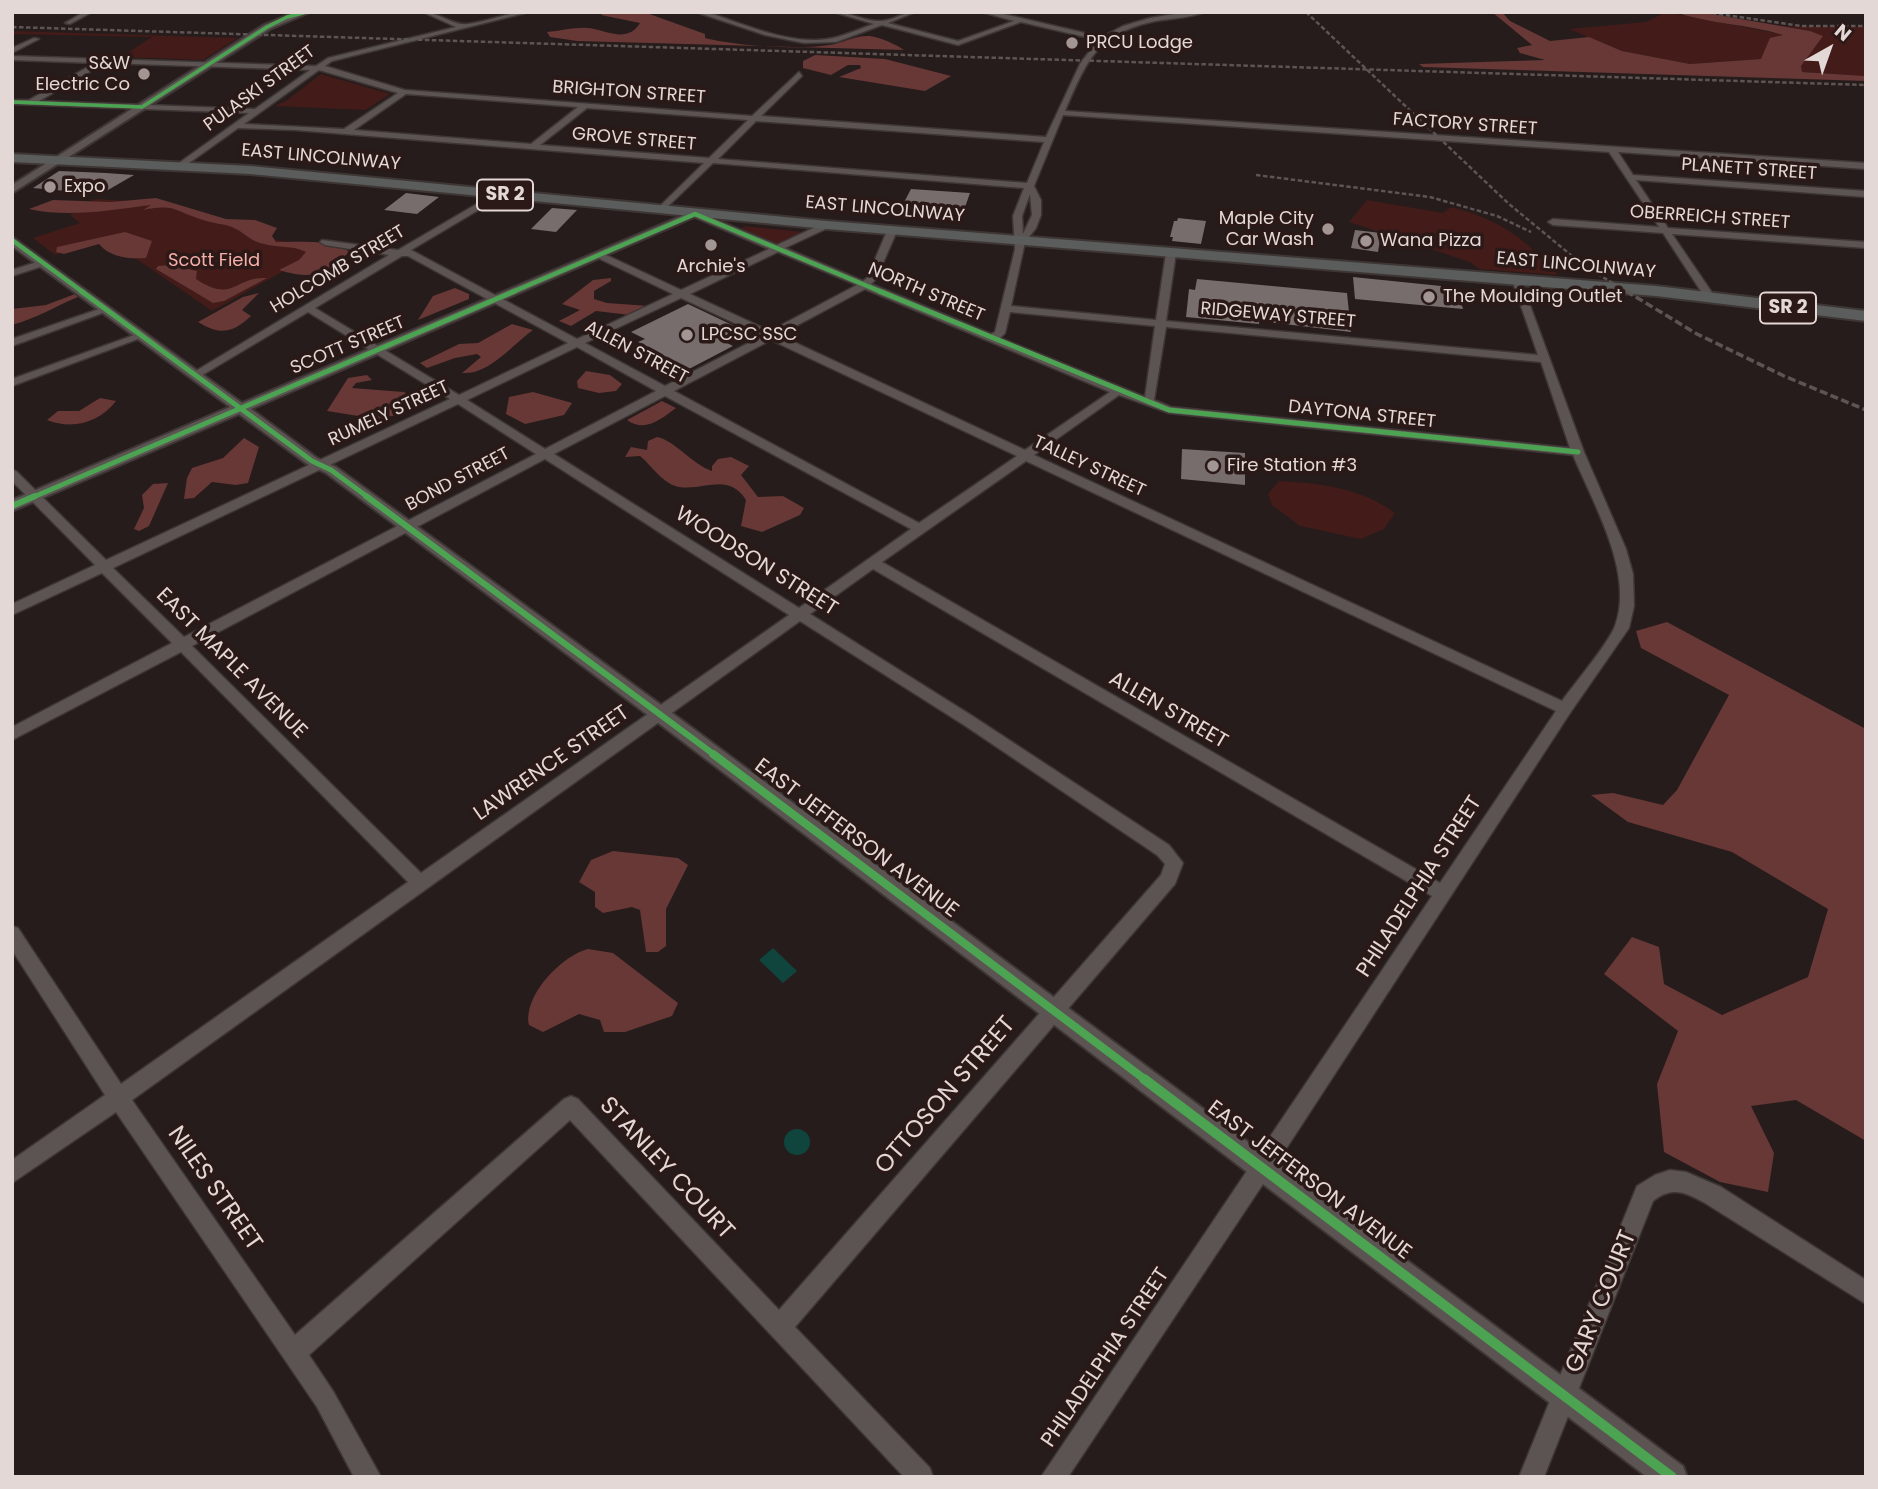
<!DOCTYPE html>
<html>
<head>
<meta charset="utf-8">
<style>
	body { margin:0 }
	#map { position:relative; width:1878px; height:1489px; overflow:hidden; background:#261c1b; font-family:Poppins,sans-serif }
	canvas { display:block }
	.frame { position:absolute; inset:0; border:14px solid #e4d8d6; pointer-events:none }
	.north { position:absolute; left:1794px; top:14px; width:70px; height:70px; -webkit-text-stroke:5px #2a1917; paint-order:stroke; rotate:40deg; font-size:19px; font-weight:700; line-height:28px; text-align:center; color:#e4d8d6 }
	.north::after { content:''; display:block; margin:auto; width:24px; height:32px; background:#e4d8d6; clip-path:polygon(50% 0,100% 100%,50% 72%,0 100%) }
</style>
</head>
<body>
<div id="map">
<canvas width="1878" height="1489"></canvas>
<div class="frame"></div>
<div class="north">N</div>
</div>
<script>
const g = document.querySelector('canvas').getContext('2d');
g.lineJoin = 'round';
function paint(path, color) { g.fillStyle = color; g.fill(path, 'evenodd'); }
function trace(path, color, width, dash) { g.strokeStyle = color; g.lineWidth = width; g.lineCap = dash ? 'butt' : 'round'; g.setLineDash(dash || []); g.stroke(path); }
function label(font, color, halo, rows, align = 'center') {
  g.font = font + ' Poppins,sans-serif'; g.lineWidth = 7; g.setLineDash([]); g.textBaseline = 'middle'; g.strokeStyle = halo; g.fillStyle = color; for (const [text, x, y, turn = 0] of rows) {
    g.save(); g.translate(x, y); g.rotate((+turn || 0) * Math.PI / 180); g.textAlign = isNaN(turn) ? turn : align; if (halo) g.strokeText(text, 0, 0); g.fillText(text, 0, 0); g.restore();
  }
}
paint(new Path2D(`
	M1666,12l119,23 -24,24 -71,5 -68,-13 -53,-22 77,-7z
	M1784,26l82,1v49l-64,-4 -1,-5 9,-36z
	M12,31l226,7 -35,22 -82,-3 31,-20 -140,-3z
	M321,74l69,20 -24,16 -92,-4 12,-5z
	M95,199l69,4 96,25 6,11 63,7 -117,65 -106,-73 -51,17 -22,-17 47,-15 -10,-8z
	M1367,200l76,13 8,-6c48,12 74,31 107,68l-79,-6 -9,-7 -121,-40z
	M744,226l59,6 1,1 -25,11 -37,-15z
	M1279,481c40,2 83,7 116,32l-11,16 -23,10 -61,-13 -28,-21 -4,-11z`), '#431b19');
paint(new Path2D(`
	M604,12h40l61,22v4c32,8 91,12 124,7 15,-2 25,-10 41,-9 10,1 27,9 34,14l-327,-9 -27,-4 -3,-5c13,-1 28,-5 41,-4 19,2 39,16 52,-5l-39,-8z
	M1492,12h10l8,9 40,20 39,-4 33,14 68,13 71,-5 9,-21 13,-3c-36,-11 -73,-11 -109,-23h26l110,19 13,5 -22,30 1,6 64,4v5l-443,-14 -4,-3 126,-4 -25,-7 -3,-5 15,-3z
	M815,55l70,4 66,17 -26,15 -86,-14 22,-9 -1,-3h-12l-17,10 -28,-7v-7z
	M156,198l70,21 29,1 22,8 -5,8 4,6c18,0 61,-3 73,10 -23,24 -38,28 -70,18l20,-10 7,-8c-14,-7 -27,-4 -42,-8 -12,-2 -18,-10 -28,-15 -11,-6 -24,-5 -36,-10 -27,-9 -26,-15 -57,-9l8,-5c-41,5 -81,13 -122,4l24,-9 58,2z
	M125,232l27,9 -6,17c-17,1 -35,0 -47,-14l-35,10 -8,-2 1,-5z
	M171,265l26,6 -1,8c38,25 38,-3 71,-1l-43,23 -11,2 -57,-34 2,-3z
	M611,278v3l-17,10v8l13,4 42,3 -19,9 -34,-4 -25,15 -12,-5 21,-11 -18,-6 31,-24z
	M455,288l14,6v5l-51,21 15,-24z
	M259,293l-17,17 9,6c-19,18 -32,19 -53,6l45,-25z
	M75,294l3,3c-24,10 -41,21 -66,28v-16l34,-4z
	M512,324l21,6c-22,16 -44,45 -71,43l19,-16 -4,-3 -22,4 -28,10 -7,-5 39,-19 19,-1z
	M586,371l24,4 12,9 -6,7 -17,2 -21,-5 -1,-7z
	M367,375l5,5 -16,3 -4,5 52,4 6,4 -8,18 -25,5 -50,-8 21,-33z
	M533,392l39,11 -8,12 -39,9 -19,-10 3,-17z
	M100,398l16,3c-17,22 -44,29 -69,19l11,-9h21z
	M662,401l14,7c-15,11 -31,25 -49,12z
	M657,437c17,3 35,27 55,34v-5l6,-7 13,-2 18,9 -8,9 17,22 25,-1 21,12 -4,7 -38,17 -21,-6 5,-26c-18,-28 -41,-9 -67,-13 -16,-3 -27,-21 -39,-31l-15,1 6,-10 16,3 1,-9z
	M244,438l15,9 -11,36 -12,2 -24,-3 -18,16 -10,1 3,-21 5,-10 31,-10z
	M168,483l-19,43 -10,5 -5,-2 10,-21 -2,-13 11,-11z
	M1667,622l199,107v412l-70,-41 -45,6 23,47 -6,39 -48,-10 -56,-30 -7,-68 21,-53 -74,-57 28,-37 27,10 5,37 58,31 86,-38 20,-68 -96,-57 -104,-30 -37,-27 22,-2 50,12 14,-15 52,-95 -88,-47 -5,-17z
	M613,851l65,7 10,7 -22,44v37l-8,6h-12l-6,-42 -8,-3 -29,6 -8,-6v-15l-16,-10 12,-22z
	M588,949l25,4 65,50 -6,13 -47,16h-21l-4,-12 -21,-6 -36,18 -14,-7c-6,-29 32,-69 59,-76z`), '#673835');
paint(new Path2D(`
	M773,948l24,23 -14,12 -24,-23z
	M784 1142a13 13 0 1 1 26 0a13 13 0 1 1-26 0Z`), '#10453e');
paint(new Path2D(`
	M59,171l47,2 28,2 -33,19 -68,-6z
	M911,189l59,4 -6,17 -8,2 -55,-4z
	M406,193l33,4 -22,17 -33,-4z
	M552,208l25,2 -21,22 -25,-3z
	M1178,218l28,3 -5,23 -29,-3 1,-4h-3l4,-16h3z
	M1355,230l26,3 -3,19 -27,-4z
	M1353,277l88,9 1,4 16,2 5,17 -108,-10z
	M1197,279l150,14 4,39 -92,-11v3l-73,-7 3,-28 6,1z
	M688,304l57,27 -20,11 8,4 -44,23 -51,-27 7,-3 -14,-7z
	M1182,449l63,4v32l-64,-6z`), '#776d6c');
const minor = new Path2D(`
	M84,12h8l-22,12 -5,-1z
	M423,12c15,0 30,14 44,12 21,-2 40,-12 62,-12l-197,49 -7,5 80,24 347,26 47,-44 3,4 -41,40 285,21 34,-73 18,-24 -77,-18 -63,23 -76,-20 -46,17 -32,1 -39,-8 -69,-23h10c39,12 86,35 127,26 14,-3 28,-10 41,-14l-40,-12c16,0 32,10 47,9 12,0 22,-9 34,-9l-27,11 70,18 56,-20 -32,-9h13l107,25 21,-11 27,-8 36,-6h18c-14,6 -32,6 -48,9 -59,12 -69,39 -91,90l801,52v6l-248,-17 15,23 233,16v6l-230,-17 32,48 198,14v6l-194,-14 43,63 -5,3 -4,-1 -43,-66 -110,-8 -5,-3 5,-3 106,8 -50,-75 -546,-37 -29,71 7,14v15l-5,13 -11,14 -14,64 145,14 10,-67 5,-3 5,3 -10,68 372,34 -26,-75 8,-2 64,174 42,97 7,25 1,32 -5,22 -59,85 -301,462 -201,302h-27l391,-581 -559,-327 -63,45 164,103 195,128 14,18 -8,21 -380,443 135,141 3,9h-29l-334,-357 -261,235 24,36 48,86h-27l-37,-70 -201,-295 -104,71v-23l93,-65 -93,-145v-24l6,2 103,156 287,-202 -227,-230 -169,88v-13l160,-84 -70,-70 -90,42v-11l83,-39 -83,-84v-11l4,1 90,89 344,-161 -142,-87 -109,65 -10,-2 200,-120 -64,-10 -5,-3 2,-2 76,10 101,-59 4,3 -1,2 -91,54 166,89 96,-45 -77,-37v-4h6l79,37 88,-41 -77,-33 -2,-2 5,-3 82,34 47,-22h6v4l-45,21 78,33 4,-3 20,-47 8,-2 2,2 -21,48 -5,5 120,50 4,-2 20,-83 -2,-33 11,-28 -311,-25 -52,50 -4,-3 1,-2 46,-45 -409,-33 -57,-2 -56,40 -3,-1v-4l70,-50 -237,-9v-4h17l66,-37 -83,-3v-4l304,10 12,-8 128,-31zM105,63l205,7 -55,39 -216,-8zM319,70l79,23 -54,36 -100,-5zM406,94l172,13 -47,37 -177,-14zM587,108l161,12 -39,38 -169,-13zM756,121l288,21 -17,41 -309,-24zM1030,194l2,21 -9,19 -1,-18zM778,252l79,33 -87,46 -80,-37zM402,256h6l160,87 -109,52 -144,-87zM865,289l245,103 -85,58 -246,-115zM681,298l81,38 -97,50 -80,-43zM1010,312l145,14 -10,71 -145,-59 5,-5zM1166,327l375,35 29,86 -399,-41 -17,-7zM771,340l246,116 -98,67 -245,-132zM577,347l79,44 -111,58 -78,-49zM1119,395l50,18 404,42c20,48 62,119 42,171 -7,18 -40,57 -53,75l-528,-246zM665,396l246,133 -112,79 -245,-154zM458,404l78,50 -352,183 -71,-69zM545,459l244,156 -368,258 -229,-227zM1026,461l530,250 -116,172 -558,-321zM800,621l164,104 193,130 8,9 -4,11 -382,435 -201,-211 -7,-3 -7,3 -269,236 -163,-235z
	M34,38l5,1 -27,14v-5z
	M43,260l5,3 -2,2 -34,11v-6z
	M102,308l9,2 -99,36v-7z
	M137,334l9,2 -134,50v-7z
	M1670,1170l16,2 35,15 145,93v24l-161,-101c-20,-11 -33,-17 -52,-2l-109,276h-25l118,-291 18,-11z`);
const tertiary = new Path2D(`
	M296,12h14l-40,17 -258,164v-8l252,-160z
	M691,212l10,2 -450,195 66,49 19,9 343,251 1004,748 4,11h-40l-982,-749 -339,-255 -19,-9 -68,-50 -227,97v-11l218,-93 -218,-161v-9l230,166z`);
const primary = new Path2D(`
	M12,154l238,12 577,55 829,65 210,25v10l-210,-25 -829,-67 -577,-55 -238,-12z`);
trace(minor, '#3d3634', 3);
trace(tertiary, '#3d3634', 4);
trace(primary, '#3d3634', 4);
paint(minor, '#5c5453');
paint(tertiary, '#5c5453');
paint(primary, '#5a5d5b');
trace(new Path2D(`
	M1306,12l203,192 74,61 46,28
	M1705,12l96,14h65
	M12,27l1854,58
	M1256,175l174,22 67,19 34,16`), '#5d5554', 2.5, [4.5, 2.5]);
trace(new Path2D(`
	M1626,291l71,43 87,42 82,34`), '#5d5554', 3.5, [8, 3.5]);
trace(new Path2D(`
	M12,102l130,5 125,-80 20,-10 19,-5`), '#4ca352', 3.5);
trace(new Path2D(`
	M12,240l72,53
	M510,293l185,-79 189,79`), '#4ca352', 4.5);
trace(new Path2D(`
	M81,291l231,170 19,9 38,28
	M879,291l290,119 409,42
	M31,498l484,-207`), '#4ca352', 5);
trace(new Path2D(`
	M366,496l350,260
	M12,506l23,-10`), '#4ca352', 6);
trace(new Path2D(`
	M713,754l434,327`), '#4ca352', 8);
trace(new Path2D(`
	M1144,1079l528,398`), '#4ca352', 10);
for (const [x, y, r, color] of [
	[1072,43,7,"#a29695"],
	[144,74,7,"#a29695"],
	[50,187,7,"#a29695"],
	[1328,229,7,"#a29695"],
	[1366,241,7,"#a29695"],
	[711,245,7,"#a29695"],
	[1429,297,7,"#a29695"],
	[687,335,7,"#a29695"],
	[1213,466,7,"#a29695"]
]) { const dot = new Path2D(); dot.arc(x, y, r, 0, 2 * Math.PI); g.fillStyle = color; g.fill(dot); trace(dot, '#2a1917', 2.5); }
label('18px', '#e4d8d6', '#2a1917', [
	["PRCU Lodge",1086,43],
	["S&W",130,64,"right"],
	["Electric Co",130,85,"right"],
	["Expo",64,187],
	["Maple City",1314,219,"right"],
	["Car Wash",1314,240,"right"],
	["Wana Pizza",1380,241],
	["Archie's",711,267,"center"],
	["The Moulding Outlet",1443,297],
	["LPCSC SSC",701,335],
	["Fire Station #3",1227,466]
], 'left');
label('18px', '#e4d8d6', '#2a1917', [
	["PULASKI STREET",260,89,-36],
	["BRIGHTON STREET",629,93,4],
	["FACTORY STREET",1465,125,4],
	["GROVE STREET",634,140,5],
	["EAST LINCOLNWAY",321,158,5],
	["PLANETT STREET",1749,170,4],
	["EAST LINCOLNWAY",885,210,5],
	["OBERREICH STREET",1710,218,4],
	["EAST LINCOLNWAY",1576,266,5],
	["HOLCOMB STREET",338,270,-31],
	["NORTH STREET",926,293,23],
	["RIDGEWAY STREET",1278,316,5],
	["SCOTT STREET",348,346,-23],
	["ALLEN STREET",636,353,28],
	["RUMELY STREET",389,414,-25],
	["DAYTONA STREET",1362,415,6],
	["TALLEY STREET",1089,467,25],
	["BOND STREET",458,480,-28]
]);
label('18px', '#f5aea9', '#2a1917', [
	["Scott Field",214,261]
]);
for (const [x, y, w] of [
	[505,195,56],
	[1788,308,56]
]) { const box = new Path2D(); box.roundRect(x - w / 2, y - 15.5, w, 31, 5); g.fillStyle = '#2a1917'; g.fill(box); trace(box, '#e4d8d6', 2); }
label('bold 19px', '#e4d8d6', null, [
	["SR 2",505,195],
	["SR 2",1788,308]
]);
label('21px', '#e4d8d6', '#2a1917', [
	["WOODSON STREET",756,562,32],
	["EAST MAPLE AVENUE",231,664,45],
	["ALLEN STREET",1168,711,30],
	["LAWRENCE STREET",552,764,-35],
	["EAST JEFFERSON AVENUE",856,839,37],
	["PHILADELPHIA STREET",1420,887,-57],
	["EAST JEFFERSON AVENUE",1309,1181,37],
	["PHILADELPHIA STREET",1106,1358,-56]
]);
label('24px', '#e4d8d6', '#2a1917', [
	["OTTOSON STREET",946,1096,-49],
	["STANLEY COURT",666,1169,47],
	["NILES STREET",214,1189,55],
	["GARY COURT",1602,1302,-68]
]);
</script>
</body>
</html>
